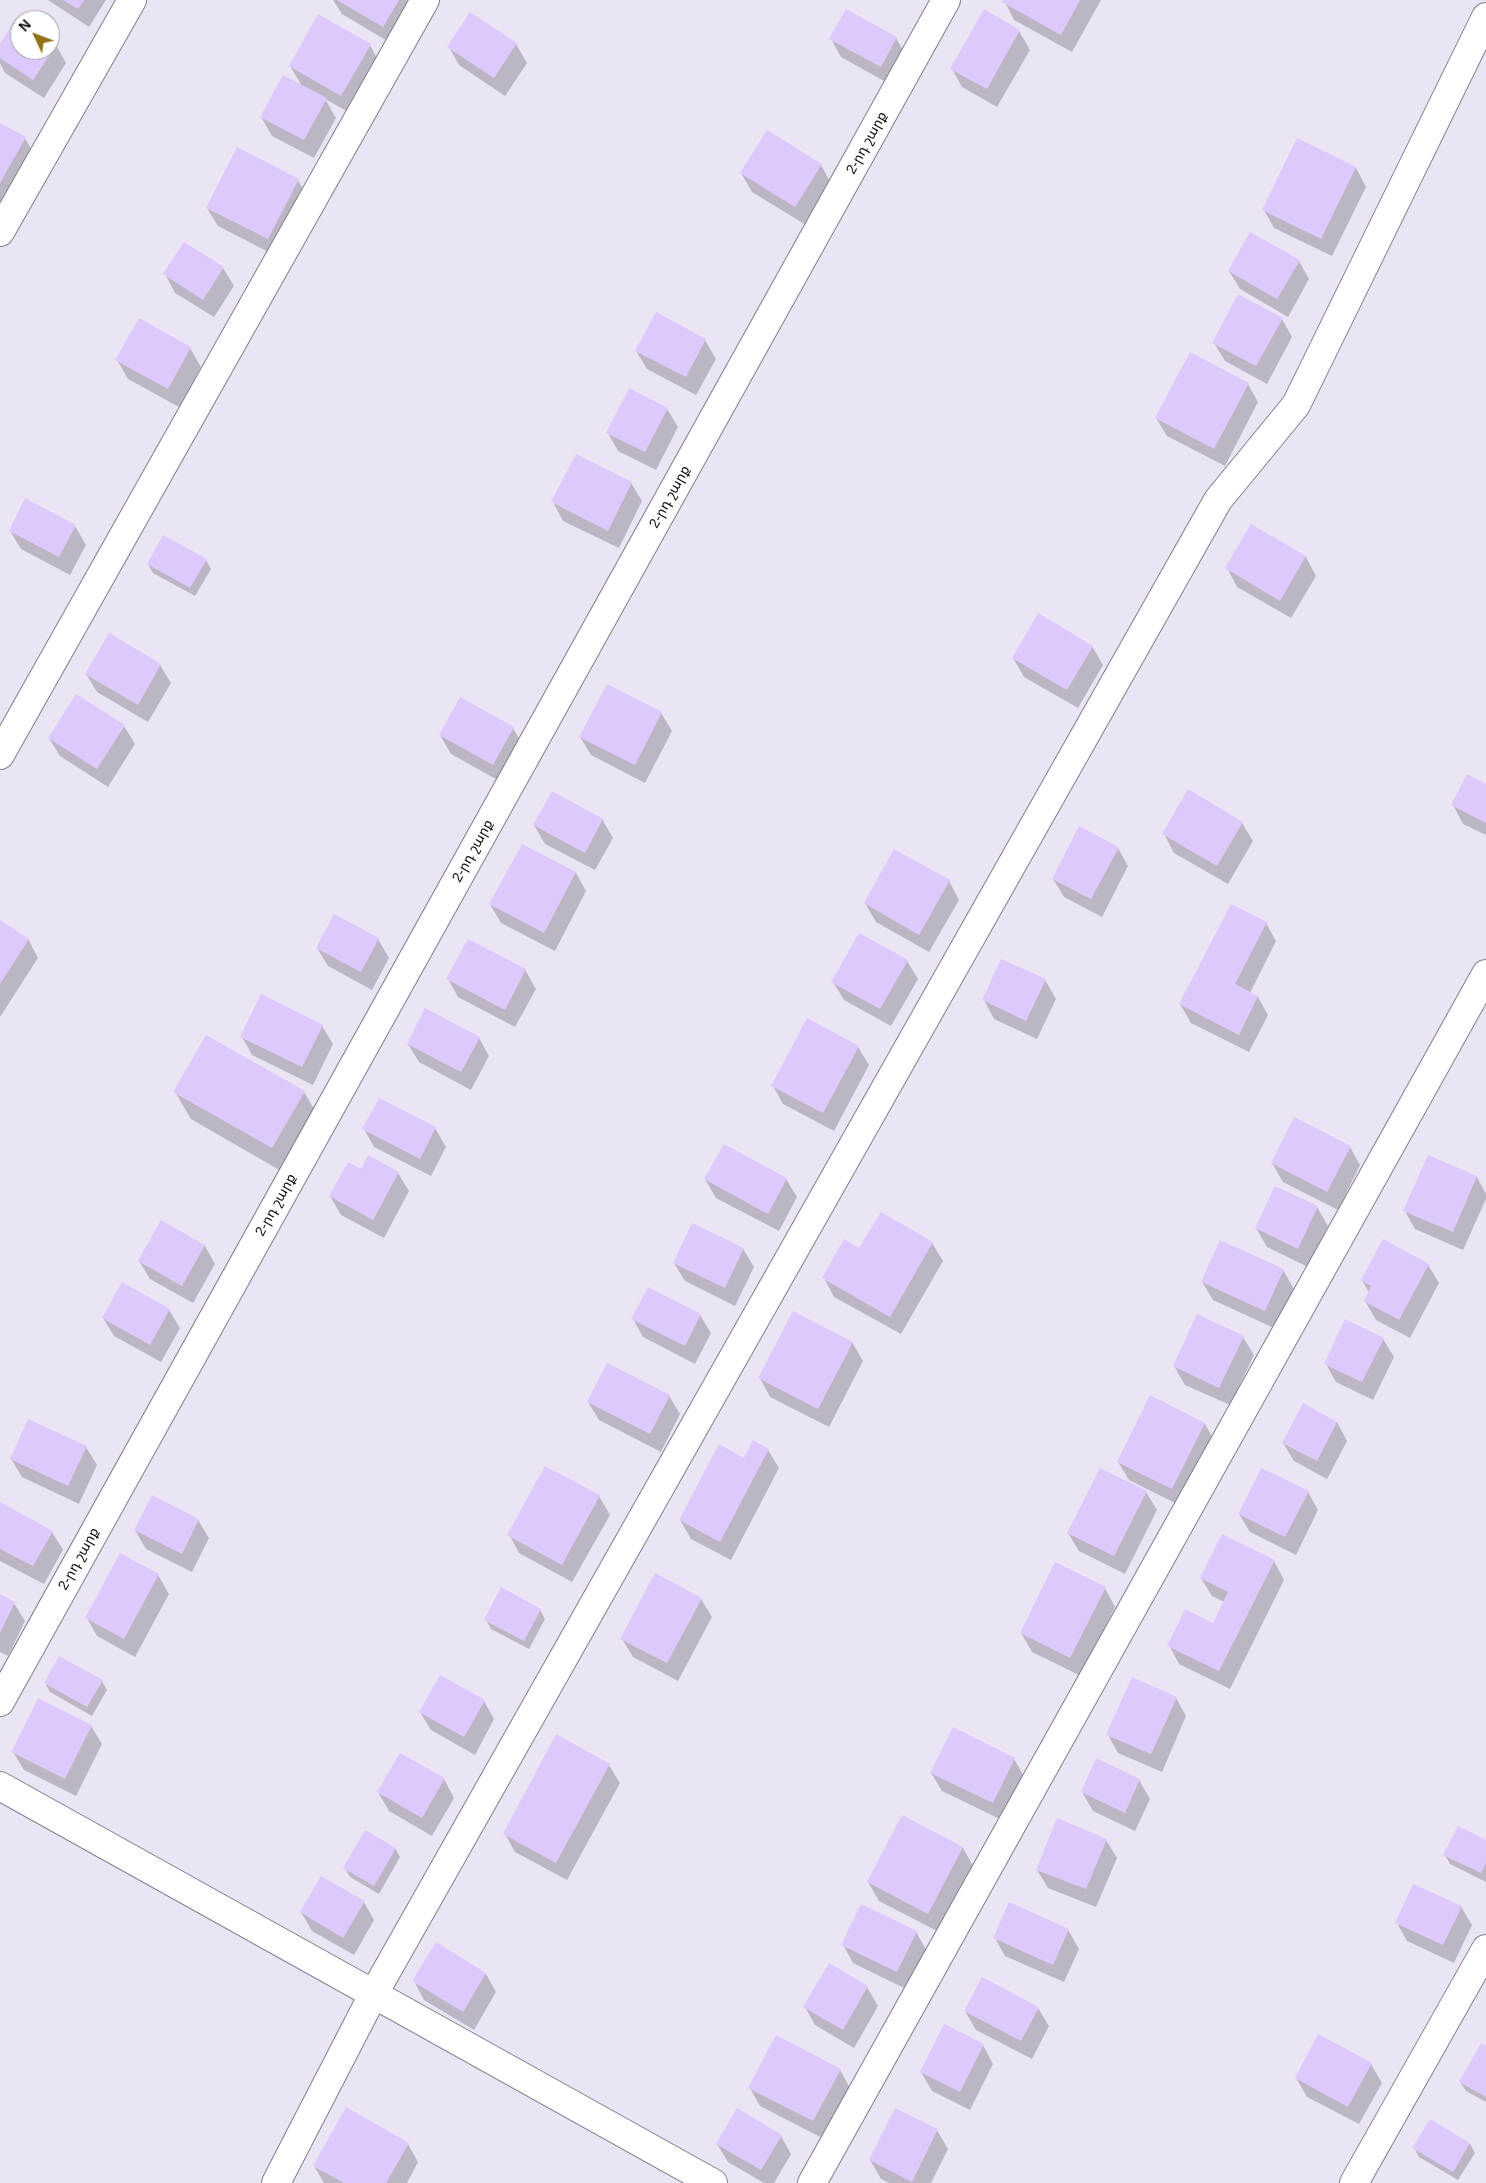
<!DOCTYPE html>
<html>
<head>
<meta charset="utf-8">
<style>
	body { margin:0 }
	#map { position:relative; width:1486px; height:2183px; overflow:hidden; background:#ebe4f5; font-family:Helvetica,sans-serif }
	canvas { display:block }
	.north { position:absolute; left:10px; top:10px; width:50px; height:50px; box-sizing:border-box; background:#fff; border:1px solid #9e9d9f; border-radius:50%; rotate:313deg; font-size:14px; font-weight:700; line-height:20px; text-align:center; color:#0c0a0f }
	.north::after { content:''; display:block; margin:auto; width:18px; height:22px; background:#94721a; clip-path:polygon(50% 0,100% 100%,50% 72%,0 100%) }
</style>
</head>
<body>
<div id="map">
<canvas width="1486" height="2183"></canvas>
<div class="north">N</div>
</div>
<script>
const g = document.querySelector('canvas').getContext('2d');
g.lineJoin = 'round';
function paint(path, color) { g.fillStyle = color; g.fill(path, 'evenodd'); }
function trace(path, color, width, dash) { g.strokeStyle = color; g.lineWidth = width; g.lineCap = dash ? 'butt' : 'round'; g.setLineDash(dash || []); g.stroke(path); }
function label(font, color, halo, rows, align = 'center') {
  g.font = font + ' Helvetica,"Noto Sans Armenian",sans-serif'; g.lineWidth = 4; g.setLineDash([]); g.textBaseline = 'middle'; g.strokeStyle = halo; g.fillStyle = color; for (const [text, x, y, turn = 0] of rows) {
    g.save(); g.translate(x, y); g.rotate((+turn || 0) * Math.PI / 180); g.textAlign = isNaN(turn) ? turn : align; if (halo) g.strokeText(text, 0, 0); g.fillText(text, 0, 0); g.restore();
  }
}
paint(new Path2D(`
	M48,0h58l-17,27z
	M333,0h87l-26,45 -52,-31z
	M1004,0h97l-29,52 -58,-32z
	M20,22v28h30v-9l6,4 10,18 -22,35 -39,-25 -5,-10v-17z
	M1019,31l11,19 -33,57 -35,-20 -10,-18z
	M896,38l11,19 -16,28 -50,-28 -10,-18z
	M516,44l11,19 -22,33 -46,-31 -10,-18z
	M370,45l10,19 -28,50 -27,-15 11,19 -22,40 -42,-22 -11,-19 41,-31 -12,-20z
	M0,124l25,14 11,19 -36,56z
	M1298,140l58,28 10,19 -34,69 -58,-28 -10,-18z
	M821,165l10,18 -25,42 -54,-33 -11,-19z
	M298,180l10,19 -30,58 -60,-31 -11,-18z
	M1299,261l10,18 -21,38 -48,-28 -11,-18z
	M223,268l11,18 -20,31 -39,-24 -10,-19z
	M1282,319l10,18 -25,47 -42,-23 -11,-18z
	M139,320l51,28 11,19 -22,40 -51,-28 -11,-19z
	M705,340l11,19 -20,36 -49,-26 -11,-18z
	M1248,384l10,18 -33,64 -58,-30 -11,-18z
	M667,409l11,18 -22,43 -38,-19 -10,-18z
	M631,483l11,18 -23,47 -56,-27 -10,-19z
	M26,500l49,26 11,19 -16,30 -49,-26 -11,-18z
	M1252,526l54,31 10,19 -25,42 -54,-31 -10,-19z
	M206,560l5,9 -16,27 -42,-23 -5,-9z
	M1092,646l11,19 -25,43 -54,-31 -11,-19z
	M160,665l11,18 -23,39 -51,-30 -11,-18z
	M661,713l11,18 -27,52 -54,-28 -11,-18z
	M124,726l11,18 -27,43 -48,-31 -11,-18z
	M513,728l10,18 -20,37 -52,-29 -11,-19z
	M1486,785v50l-23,-11 -10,-19z
	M602,819l11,19 -18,32 -50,-26 -11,-19z
	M1242,823l11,18 -25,43 -54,-31 -10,-19z
	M522,845l54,28 10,18 -31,60 -54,-28 -11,-19z
	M1118,848l10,18 -26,51 -38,-20 -11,-18z
	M949,881l10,19 -30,52 -53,-30 -11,-19z
	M334,916l44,23 11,19 -17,32 -44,-24 -11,-18z
	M0,922l28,17 10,19 -38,59z
	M1266,923l10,18 -26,52 8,4 10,18 -19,37 -58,-29 -11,-19z
	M907,961l11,18 -27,47 -47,-26 -11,-18z
	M525,970l11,19 -21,38 -57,-30 -10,-18z
	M1045,980l11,19 -19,40 -43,-20 -10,-19z
	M322,1026l11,18 -20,41 -61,-30 -10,-18z
	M479,1038l10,18 -18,34 -52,-28 -11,-18z
	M858,1047l11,18 -35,66 -51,-27 -10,-18z
	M175,1092h129l16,27 -32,56 -97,-56z
	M435,1128l11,19 -15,29 -57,-29 -10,-18z
	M1350,1147l10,18 -22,45 -55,-28 -11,-19z
	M1428,1156l49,21 9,17v5l-23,51 -48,-21 -10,-18z
	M361,1170l37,3 11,18 -25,47 -43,-23 -11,-19z
	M705,1179h81l11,18 -18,34 -63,-33z
	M1317,1207l11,19 -20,41 -41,-20 -11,-19z
	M161,1221l44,25 10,18 -22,39 -43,-24 -11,-18z
	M932,1243l11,18 -42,73 -67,-37 -10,-19 36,-28z
	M743,1249l11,18 -19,39 -50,-25 -11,-18z
	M1428,1265l11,18 -29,55 -34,-18 -11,-19 4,-8 -7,-13z
	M1283,1270l11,19 -18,40 -63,-29 -11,-18z
	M169,1310l11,18 -19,34 -47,-26 -11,-18z
	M700,1315l11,18 -16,31 -52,-27 -10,-18z
	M1243,1337l11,18 -24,50 -45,-20 -11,-19z
	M1383,1339l11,18 -21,43 -37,-18 -10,-18z
	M852,1342l11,19 -34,66 -59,-30 -10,-19z
	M669,1396l11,18 -19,38 -62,-32 -11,-18z
	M1337,1422l10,19 -20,38 -33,-18 -11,-18z
	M1205,1424l10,18 -32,65 -54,-27 -11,-18z
	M86,1447l11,18 -18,39 -57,-27 -11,-18z
	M768,1450l11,18 -48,92 -40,-21 -11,-19 64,-61z
	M1146,1492l11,18 -32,64 -46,-23 -11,-18z
	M1308,1492l10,18 -22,45 -46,-23 -11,-18z
	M599,1496l11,19 -38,67 -53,-29 -10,-19z
	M0,1504l52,28 11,18 -19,34 -44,-23z
	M198,1520l11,18 -17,34 -46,-23 -11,-19z
	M1274,1561l10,19 -54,109 -51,-25 -10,-19 44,-21 11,-22 -12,-6 -11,-18z
	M158,1575l11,19 -34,63 -38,-21 -10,-18z
	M1105,1588l10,19 -34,69 -49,-24 -11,-19z
	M0,1595l14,8 11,18 -17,35 -8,-4z
	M701,1599l11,18 -34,64 -45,-24 -11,-18z
	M540,1610l5,9 -16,30 -38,-20 -5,-9z
	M102,1681l5,9 -15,26 -42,-24 -5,-9z
	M1176,1698l10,18 -24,56 -44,-19 -10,-18z
	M484,1701l10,18 -19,36 -44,-25 -11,-18z
	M91,1726l11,18 -26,52 -52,-26 -11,-18z
	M953,1729l61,30 11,19 -21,43 -62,-30 -11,-18z
	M609,1765l11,18 -53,97 -52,-28 -10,-18z
	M444,1779l10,19 -22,38 -43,-25 -11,-19z
	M1139,1780l11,19 -15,32 -42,-20 -11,-19z
	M1106,1840l11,18 -21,49 -48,-19 -11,-18z
	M1486,1841v41l-36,-18 -5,-9z
	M395,1848l5,9 -21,37 -29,-17 -5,-9z
	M963,1848l10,18 -34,66 -60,-31 -11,-19z
	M364,1902l10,18 -20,35 -42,-24 -11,-19z
	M1461,1907l11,18 -18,38 -47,-22 -10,-18z
	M1068,1930l11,19 -15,33 -59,-26 -10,-18z
	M916,1932l11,19 -19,39 -55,-27 -10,-18z
	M486,1974l10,18 -22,38 -50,-30 -10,-19z
	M867,1987l11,19 -24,42 -39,-23 -10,-18z
	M1038,2008l11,18 -17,33 -56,-29 -11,-19z
	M983,2045l10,19 -23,46 -38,-19 -11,-19z
	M1486,2048v54l-20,-11 -6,-9z
	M1371,2064l11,19 -23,41 -52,-27 -11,-19z
	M840,2070l10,18 -26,51 -64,-33 -10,-18z
	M937,2130l11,19 -17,34h-42l-8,-4 -11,-19z
	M781,2136l10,18 -17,29h-10l-36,-21 -11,-18z
	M408,2144l10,18 -11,21h-83l-10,-17z
	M1470,2144l5,9 -17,27 -39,-23 -5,-9z`), '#0003');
paint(new Path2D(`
	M63,0h21l-6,9z
	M337,0h62l-16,27z
	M1003,0h77l-19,35 -59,-33z
	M846,9l51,28 -16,30 -52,-28z
	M984,9l36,21 -33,59 -37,-20z
	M470,12l47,31 -23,35 -47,-31z
	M318,14l53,30 -30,52 -52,-30z
	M16,18l4,2v30h30v-11l7,5 -24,36 -33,-22v-14z
	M283,75l44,23 -23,42 -44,-23z
	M0,123l26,14 -26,46z
	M767,130l55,34 -27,43 -55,-34z
	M1297,138l59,29 -35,72 -59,-29z
	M237,147l62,32 -31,60 -62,-31z
	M1250,232l50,28 -23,39 -49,-28z
	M184,242l40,25 -21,33 -40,-26z
	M1238,294l45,24 -27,48 -44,-23z
	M656,312l50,27 -20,38 -51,-26z
	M139,318l52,29 -23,42 -53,-29z
	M1190,352l59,31 -35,66 -59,-31z
	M629,388l39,20 -23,44 -39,-19z
	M576,454l56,28 -24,49 -57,-29z
	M25,498l51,27 -17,32 -50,-26z
	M1251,524l55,32 -26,45 -55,-33z
	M163,535l44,24 -17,29 -43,-24z
	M1038,613l55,33 -26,44 -55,-32z
	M109,633l52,31 -23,41 -53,-31z
	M607,684l55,28 -27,53 -56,-28z
	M76,694l49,31 -28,44 -49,-31z
	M460,697l54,30 -21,38 -54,-30z
	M1467,774l19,10v39l-35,-18z
	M1188,789l55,33 -26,44 -55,-32z
	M552,791l51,28 -18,34 -52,-28z
	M1079,826l40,21 -28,52 -39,-20z
	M522,844l54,28 -32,61 -55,-29z
	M894,849l56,31 -31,55 -55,-32z
	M1231,904l36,18 -32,62 23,12 -19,39 -60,-31z
	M334,914l45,24 -18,34 -45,-24z
	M0,920l29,19 -29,45z
	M859,933l49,27 -28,49 -49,-27z
	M468,939l58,30 -21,41 -59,-31z
	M1001,959l45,20 -20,42 -44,-21z
	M261,994l62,31 -21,42 -62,-30z
	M425,1008l55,29 -19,35 -54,-28z
	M807,1018l52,28 -36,67 -52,-27z
	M206,1035l99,56 -33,57 -99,-56z
	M379,1098l57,29 -16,32 -58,-30z
	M1294,1117l57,29 -24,46 -56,-29z
	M724,1144l63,34 -19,36 -64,-35z
	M368,1155l31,17 -26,48 -44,-24 19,-34 13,7z
	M1428,1155l49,21 -24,56 -50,-21z
	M1275,1186l43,20 -20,43 -43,-21z
	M881,1212l52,30 -43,75 -68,-39 22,-39 15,9z
	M161,1220l44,25 -23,41 -44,-25z
	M692,1223l52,25 -19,40 -52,-25z
	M1383,1239l46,25 -30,56 -35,-19 7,-15 -10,-6z
	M1220,1240l64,29 -19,42 -64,-29z
	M122,1282l48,27 -20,36 -48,-27z
	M648,1287l53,27 -16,32 -54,-27z
	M793,1311l60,31 -35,67 -60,-31z
	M1197,1314l47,22 -25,52 -46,-22z
	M1345,1319l39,19 -22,44 -38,-18z
	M607,1363l63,32 -20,39 -63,-32z
	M1150,1395l55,28 -33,66 -55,-27z
	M1303,1403l34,19 -20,39 -35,-18z
	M28,1419l59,27 -19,40 -58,-27z
	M753,1440l16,9 -49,93 -41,-22 40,-76 25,14z
	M545,1466l55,29 -38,70 -55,-30z
	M1100,1468l47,23 -33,65 -47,-23z
	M1261,1468l48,23 -24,46 -47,-23z
	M152,1495l47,24 -17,35 -48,-24z
	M0,1502l53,29 -20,35 -33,-17z
	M1222,1534l53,26 -56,111 -52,-25 18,-37 28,14 15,-31 -28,-14z
	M120,1553l39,21 -35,65 -39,-21z
	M1055,1562l51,25 -36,71 -50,-25z
	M655,1573l47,25 -35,65 -47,-24z
	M501,1587l40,22 -17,32 -40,-21z
	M0,1594l15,8 -15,31z
	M59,1656l44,24 -16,27 -43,-24z
	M440,1675l45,25 -21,37 -45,-25z
	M1132,1677l45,20 -26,57 -45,-19z
	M38,1698l54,27 -27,54 -54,-27z
	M953,1727l62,31 -22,45 -63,-30z
	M556,1734l54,30 -54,99 -53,-29z
	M400,1753l45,25 -23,40 -45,-26z
	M1096,1758l44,21 -15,34 -44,-21z
	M902,1815l61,32 -35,67 -61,-32z
	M1057,1818l50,21 -21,50 -50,-19z
	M1458,1826l28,14v23l-5,10 -38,-18z
	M365,1830l31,18 -22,38 -31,-18z
	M321,1876l44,25 -22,37 -43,-26z
	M1413,1884l49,22 -19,39 -48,-22z
	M1009,1902l60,27 -16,36 -60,-27z
	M861,1904l56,27 -20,41 -56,-27z
	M436,1942l50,31 -23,39 -51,-31z
	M829,1963l39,23 -25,44 -40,-23z
	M982,1977l57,30 -18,34 -57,-30z
	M944,2024l40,20 -24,48 -40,-20z
	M1318,2034l54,29 -24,44 -53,-29z
	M776,2035l65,34 -28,52 -65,-33z
	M1481,2043l5,3v51l-27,-15z
	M346,2107l63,36 -23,40h-42l-31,-17z
	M737,2108l45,27 -21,35 -45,-26z
	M895,2108l43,21 -26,53 -43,-22z
	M1430,2119l40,24 -17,29 -41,-24z`), '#ddc9fb');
const minor = new Path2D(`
	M0,232l132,-232
	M0,755l425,-755
	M0,1702l946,-1702
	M0,1786l713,397
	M276,2183l97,-188 845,-1495 78,-95 190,-388
	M812,2183l674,-1209
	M1354,2183l132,-234`);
trace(minor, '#837d8c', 30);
trace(minor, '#fff', 28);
label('14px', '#0c0a0f', '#fff', [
	["2-րդ շարք",867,143,-61],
	["2-րդ շարք",670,497,-61],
	["2-րդ շարք",473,851,-61],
	["2-րդ շարք",276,1205,-61],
	["2-րդ շարք",79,1559,-61]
]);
</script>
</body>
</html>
